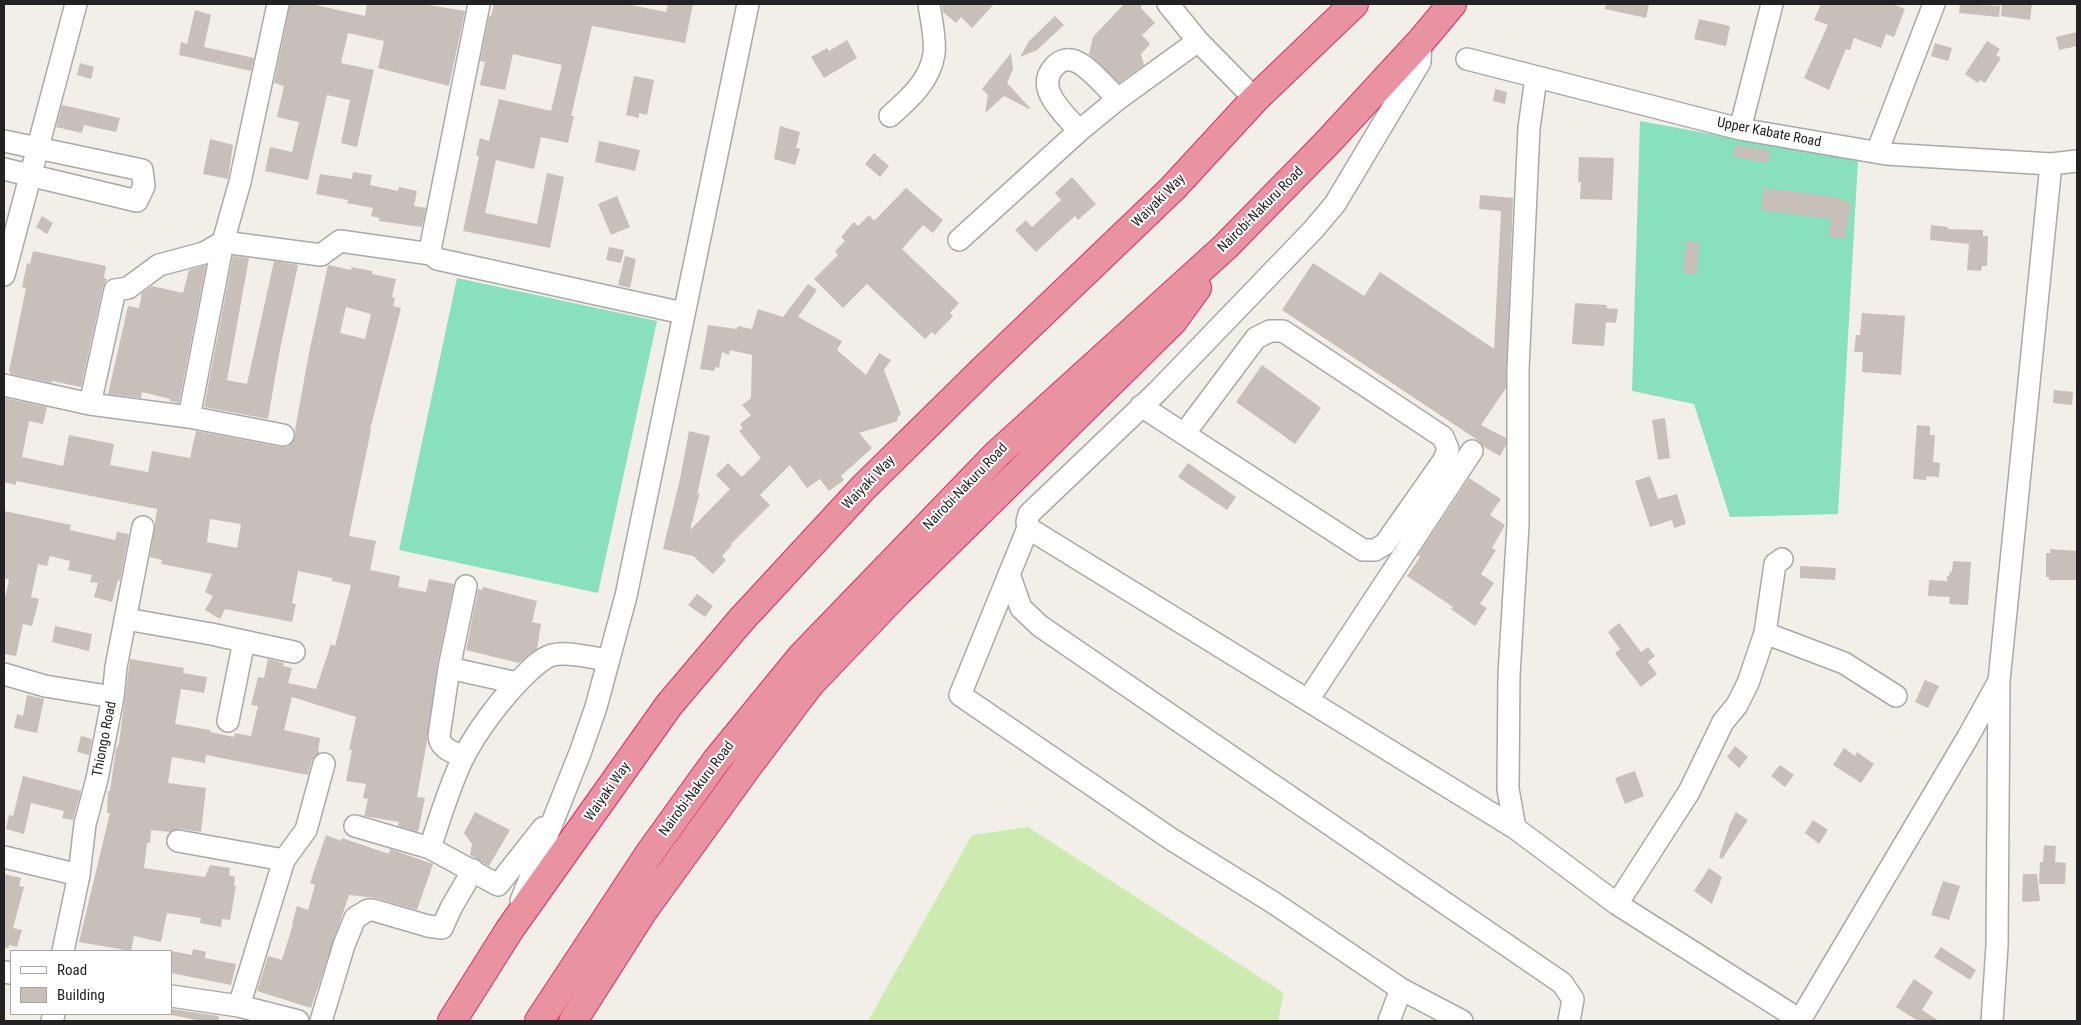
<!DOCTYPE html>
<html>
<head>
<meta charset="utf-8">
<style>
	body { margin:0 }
	#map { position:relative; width:2081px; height:1025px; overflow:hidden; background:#f2efe9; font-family:"Roboto Condensed",sans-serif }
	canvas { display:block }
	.frame { position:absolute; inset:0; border:5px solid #222; pointer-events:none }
	.legend { position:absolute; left:10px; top:950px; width:162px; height:65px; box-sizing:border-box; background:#fff; border:1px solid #a7a7a7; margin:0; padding:6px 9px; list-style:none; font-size:15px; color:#222 }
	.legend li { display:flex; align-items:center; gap:10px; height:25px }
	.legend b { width:25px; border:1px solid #a7a7a7 }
</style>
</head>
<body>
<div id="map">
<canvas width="2081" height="1025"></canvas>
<div class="frame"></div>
<ul class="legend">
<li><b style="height:6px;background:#fff"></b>Road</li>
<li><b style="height:14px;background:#c7bfb8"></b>Building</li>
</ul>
</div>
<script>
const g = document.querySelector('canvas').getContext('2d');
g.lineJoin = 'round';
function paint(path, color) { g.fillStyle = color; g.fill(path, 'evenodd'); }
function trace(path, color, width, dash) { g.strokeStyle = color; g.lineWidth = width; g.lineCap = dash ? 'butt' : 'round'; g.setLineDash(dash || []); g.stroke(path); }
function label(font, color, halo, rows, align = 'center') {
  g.font = font + ' "Roboto Condensed",sans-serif'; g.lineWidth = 4; g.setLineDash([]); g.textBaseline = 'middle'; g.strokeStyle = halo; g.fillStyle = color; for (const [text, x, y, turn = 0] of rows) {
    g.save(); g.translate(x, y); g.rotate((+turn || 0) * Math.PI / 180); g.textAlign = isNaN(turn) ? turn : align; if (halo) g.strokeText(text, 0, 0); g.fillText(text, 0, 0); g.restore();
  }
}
paint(new Path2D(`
	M1028,827l256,166 -6,28h-410l104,-186z`), '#cdebb0');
paint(new Path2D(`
	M1640,121l218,40 -20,353 -108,3 -36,-113 -62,-13z
	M457,278l200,43 -59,272 -199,-43z`), '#88e0be');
paint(new Path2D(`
	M290,4h21l54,12 2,-12h56l42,7 -16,75 -71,-18 6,-27 -36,-8 -7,30 33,7 -17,77 -16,-4 9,-43 -23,-5 -19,85 -43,-9 5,-24 22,5 7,-30 -22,-5 7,-31 -10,-3z
	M494,4h132l40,8 2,-8h25l-8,39 -93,-17 -21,90h3l-6,27 -27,-6 -7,32 -38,-9 -11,53 52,11 10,-51 17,4 -14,71 -87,-17 16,-75 -3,-1 4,-17 9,3 10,-42 52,12 11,-46 -49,-11 -8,36 -25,-5 5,-23 -5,-1 9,-45h2z
	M942,4h52l-22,24 -11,-11 -5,6 -13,-11z
	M1124,4h17v4l14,15 -13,12 8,9 -9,10 3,11 -25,18 -30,-29 4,-17z
	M1606,4h43l-3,14 -41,-9z
	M1821,4h72l12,5 -11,28 -8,-3 -5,14 -27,-10 -4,12 -4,-1 -17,41 -25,-12 24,-53 -14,-5z
	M1960,4l40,2 -1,11 -40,-4z
	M2002,4h30l-2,16 -29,-4z
	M195,10l16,5 -7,32 50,11 -3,13 -72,-16 2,-13 6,2z
	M1055,16l9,9 -27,25 -17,7 9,-16z
	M1699,19l31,7 -4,20 -32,-7z
	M2077,32v14l-18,4 -3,-13z
	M847,40l10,18 -33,20 -13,-21 16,-9 2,3z
	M1987,41l13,8 -4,6 5,3 -16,25 -5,-3 -2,3 -13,-9z
	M1935,43l17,5 -4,13 -17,-5z
	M1011,53l2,16 -6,14 23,25 -1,1 -25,-13 -19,17 3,-18 -6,-6z
	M80,63l14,4 -3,12 -14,-4z
	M634,76l20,4 -7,35 -8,-2v5l-13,-3z
	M1495,89l12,3 -2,12 -12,-3z
	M62,105l58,13 -4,14 -32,-7 -2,8 -26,-6z
	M780,126l20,6 -4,16 4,1 -5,16 -21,-6z
	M210,139l23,6 -5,34 -25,-5z
	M599,141l41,9 -5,21 -40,-9z
	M1735,145l35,5 -2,13 -35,-6z
	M874,153l15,13 -9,11 -15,-13z
	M1579,157l35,1 -2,42 -32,-1 1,-17h-3z
	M353,172l19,3 -2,10 28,6 1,-4 18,4 -3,15 12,2 -4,19 -43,-6v-3l-8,-2 2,-8 -26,-5 1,-3 -32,-6 4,-20 32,5z
	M1072,177l24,27 -18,16 -3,-4 -39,36 -21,-22 11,-10 6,7 29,-27 -6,-7z
	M906,188l37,32 -10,13 -10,-8 -21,24 57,54 -9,10 3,3 -18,19 -3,-3 -7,7 -58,-55 -24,24 -29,-29 24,-24 -3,-4 10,-10 -4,-4 13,-15 4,4 11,-11 5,6z
	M1764,188l77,10 -1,2 11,2 -6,37 -17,-3 3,-17 -70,-9z
	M1480,195l33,3 -7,190 -25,37 25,13v7l-6,11 -16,-9 -5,-6 -197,-131 31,-47 51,33 16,-24 114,77 7,-138 -22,-2z
	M617,196l13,31 -19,8 -13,-31z
	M42,216l11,7 -6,11 -11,-7z
	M1931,225l17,2v2l35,1v6h5l-1,30h-5l-1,5 -14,-1 2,-26 -39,-4z
	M1686,241l13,1 -2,32h-14z
	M609,247l15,3 -3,13 -15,-3z
	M33,251l73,15 -2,12 3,1 -4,8 -22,100 -29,-6v2l-41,-9 -2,-3 17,-83 -4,-1 5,-24 3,1z
	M233,256l16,2 -22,122 20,4 27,-123 24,4 -18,84 -12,70 -64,-12z
	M625,256l11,3 -6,29 -12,-3z
	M206,265l-27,138 -9,-2v-2l-28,-7 -1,6 -33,-4 20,-88 11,2 3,-15 10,-7 31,7 6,-23z
	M328,265l23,5 1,-3 20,4v3l24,5 -4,18 3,1 -2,8 8,2 -31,122h1l-22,106 27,5 -6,29 30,6 -2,11 28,5 3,-13 25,5 -17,82 -10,75 -10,56 8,1 -7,34 -20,-6 1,-4 -35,-6 4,-17 -5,-1 3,-14 -20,-3 6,-31h-3l7,-33 -64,-20 -8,33 36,8 -2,13 2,1 -8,8 -4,15 -102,-20 -1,8 -33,-6 -4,26 38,5 -5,44 -21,-3 -10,3 -19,-2 -1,13h-3l-3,25 61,9 5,-12 20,3 -1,7 6,2 -1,9h2l-6,34 -8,-1 -1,8 -21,-4 1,-5 -34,-5 -6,29 -27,-6 -3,15 -52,-9 31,-129h-3l1,-22h2l6,-43h1l2,-5 11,-84 54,9 -1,5 24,4 -3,16 -23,-4 -6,35 35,6v2l24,5 1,-4 16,3 7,-30 -7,-1 7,-28 6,1 4,-19 16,4 -1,3 9,2 -4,15 28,6 15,-45 4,2 16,-61 -19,-4v-3l-34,-7 -6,32 4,1 -4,18 -67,-13 -5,10 -15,-9 8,-14 -8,-4 7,-18 -51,-10 1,-4 -12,-3 7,-48 -141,-28v4l-12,-3v-76l1,-8 42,9 -4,17 -14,-3 -7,36 41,9 6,-31 45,9 -4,21 38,7 4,-21 38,7 6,-27 85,16h7l7,-9v-8l14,-77zM346,307l25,7 -6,25 -25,-6zM210,519l31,5 -4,24 -30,-6z
	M808,284l9,6 -19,27 44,24 -5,9 29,25 13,-22 12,7 -7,10 17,44 -4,4 1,3 -39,12 13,15 -31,28 3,4 -15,11 -9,-12 -13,9 -17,-23 -30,30 10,10 -39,39 1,1 -10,11 4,4 -13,14 -20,-18 -30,-7 17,-70 9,-48 21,5 -13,59 3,-3 -10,38 40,-41 -14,-14 12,-12 14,14 19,-19 -22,-27 4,-3 -3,-4 11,-9 -9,-10 9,-7 1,-43 -22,-5 -1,5 -7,-3 -3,16 -4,-1 -1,4 -14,-2 8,-44 29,4 1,-3 14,3 6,-20 25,8z
	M1575,303l32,2 -1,3 12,1 -2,14 -10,-1 -2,24 -32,-2z
	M1862,313l43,3 -4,59 -39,-3 1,-20h-9l2,-17h4z
	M1262,365l59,43 -26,36 -59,-42z
	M2054,390l19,2 -1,13 -19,-2z
	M1665,418l5,40 -12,2 -6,-40z
	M1917,425l13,1v9h5l-2,27 7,1 -1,14 -12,-1 -1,4 -13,-1z
	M1188,463l48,34 -9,13 -49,-33z
	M1650,476l8,23 19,-5 9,30 -12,4 -2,-8 -22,7 -15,-46z
	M1469,478l32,21 -11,16 15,10 -13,23 4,2 -15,24 13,9 -14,21 7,4 -12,18 -24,-17 2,-2 -46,-31 13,-19 -2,-2z
	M4,511l67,14 -1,5 45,10 2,-8 12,2 -9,47 -2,-1 -6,22 -18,-5 4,-14 -8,-1 2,-7 -24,-5 2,-9 -20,-5 -3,10 -9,-2 -7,33 8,2 -7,27 -9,-2 -7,32 -12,-2v-52l5,-22 -5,-2z
	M2050,549l27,2 -1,29h-27v-3h-3v-24h4z
	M1953,561l18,1 -3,43 -19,-1 1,-7 -22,-1 1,-16 18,1v-5h2l1,-5 2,1z
	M1800,566l36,2 -1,12 -35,-2z
	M483,587l54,14 -5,21 9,2 -4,25 -18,14 -53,-13 12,-61 4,1z
	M697,594l16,12 -8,11 -17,-12z
	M1619,623l22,29 7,-5 7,9 -7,6 9,12 -16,13 -26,-34 5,-4 -12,-17z
	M55,626l37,8 -3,17 -37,-9z
	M1925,680l14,6 -11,22 -13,-6z
	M27,695l17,4 -7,34 -23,-5 3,-14 6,2z
	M81,736l11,3 -3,16 -12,-3z
	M1735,746l13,11 -9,11 -12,-11z
	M1844,748l11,8 2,-4 17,12 -13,19 -28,-18z
	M1780,765l14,10 -9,12 -14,-11z
	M1635,771l9,25 -19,8 -10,-26z
	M23,776l58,15 -8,29 -11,-2 2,-7 -33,-8 -7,31 -18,-5 3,-14 4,1z
	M475,812l35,18 -21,36 -19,-11 2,-11 -8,-11z
	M1736,812l12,8 -26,39 -3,-2 11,-33z
	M1813,820l15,10 -9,14 -14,-11z
	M326,835l15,6 1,-3 47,16 1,-5 43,15 -16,46 -41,-12 -27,-3 -38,113 -54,-17 11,-35 14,4 11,-36h-1l5,-18 11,4 7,-25 -5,-2z
	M2044,845l12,1 -1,16 11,1 -1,21h-26l1,-22h3z
	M1709,868l13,9 -10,27 -18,-13z
	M4,874l17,4 -2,8 5,1 -11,41 9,2 -5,17 -8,-2 -1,3 -4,-1z
	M2023,874h14l3,27 -18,1z
	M1943,881l17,5 -11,34 -18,-5z
	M1941,947l35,23 -6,10 -36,-23z
	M193,949l13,3 -1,6 31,6 -5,21 -60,-12v-22l21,4z
	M1914,979l19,13 -11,18 17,11h-21l-22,-14z
	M171,1009l48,7 -1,5h-16l-31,-6z`), '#c7bfb8');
const minor = new Path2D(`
	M479,4l-48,241v9l6,5 246,54
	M1168,4l30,37 57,58
	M1421,41l-1,21 -85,142 -22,26 -155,161 -129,123 -2,8 1,6 487,300 102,76 183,116 168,-283 31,-56 52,-517
	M1467,59l273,70 146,25 165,10 26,-3
	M890,116c19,-17 40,-35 44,-62 2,-15 -3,-35 -5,-50
	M1740,129l32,-125
	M1079,131c-14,-17 -45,-42 -25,-64 5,-6 13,-9 21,-6 14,5 32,28 43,38
	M4,141l138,29 2,16 -7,15 -133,-32
	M1877,152l57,-148
	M959,240l120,-109 39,-32 80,-58
	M4,275l72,-271
	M4,385l86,19 99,13 94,18
	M90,404l25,-114 13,-2 31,-23 45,-12 19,-11 98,13 19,-14 91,13
	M1141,406l222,144h12l10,-6 59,-84 4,-11 -5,-12 -160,-106h-13l-14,7 -72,96
	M189,417l34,-175 17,-60 38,-178
	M1028,528l-68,167 211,144 103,64 127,86 61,32
	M1009,574l12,34 19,18 522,357 11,16 -4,22
	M126,619l85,15 83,18
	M1765,633l79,30 52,33
	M449,668l68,15
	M4,674l41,12 68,11
	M1308,700l164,-249
	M228,721l16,-80
	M464,757c-11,-5 -24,-8 -25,-21l10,-68 17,-82
	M355,826l75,22
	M543,828l-45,57 -68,-37c10,-30 19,-61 33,-90 14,-27 37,-58 59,-80 8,-8 18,-19 30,-23 17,-4 39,3 56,5
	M1515,828l-7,-39 1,-114 9,-150v-156l11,-241 7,-50
	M178,841l106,19
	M4,857l75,18
	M521,901l59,-148 16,-46 30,-111 122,-592
	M1617,904l72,-112 34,-70 14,-17 11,-22 17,-50 10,-69 7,-5
	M63,951l16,-76 6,-51 12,-45 16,-82 3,-30 27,-140
	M4,972l7,1
	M171,996l68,10 59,15
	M239,1006l45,-146 22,-30 18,-66
	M52,1021l2,-7
	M321,1021l23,-76 11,-27 13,-8h5l55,16 14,2 9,-20 22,-38
	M1389,1021l12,-32
	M1992,1021l5,-75 2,-264`);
const highway = new Path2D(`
	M452,1021l58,-92 159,-224 72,-85 123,-133 119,-117 190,-182 82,-89 99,-95
	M539,1021l110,-167 67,-93 85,-104 197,-204 227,-206 102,-104 94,-102 31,-37
	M573,1021l70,-110 105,-145 62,-82 88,-92 275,-271 24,-33`);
trace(minor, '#a9a9a9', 24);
trace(highway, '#dc2a67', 30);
trace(minor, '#fff', 21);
trace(highway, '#e892a2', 28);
label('14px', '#222', '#fff', [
	["Upper Kabate Road",1769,133,11],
	["Waiyaki Way",1159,201,-45],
	["Nairobi-Nakuru Road",1261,210,-45],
	["Waiyaki Way",869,483,-46],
	["Nairobi-Nakuru Road",966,487,-46],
	["Thiongo Road",105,739,-79],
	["Nairobi-Nakuru Road",697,789,-53],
	["Waiyaki Way",608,792,-55]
]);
</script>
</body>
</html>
